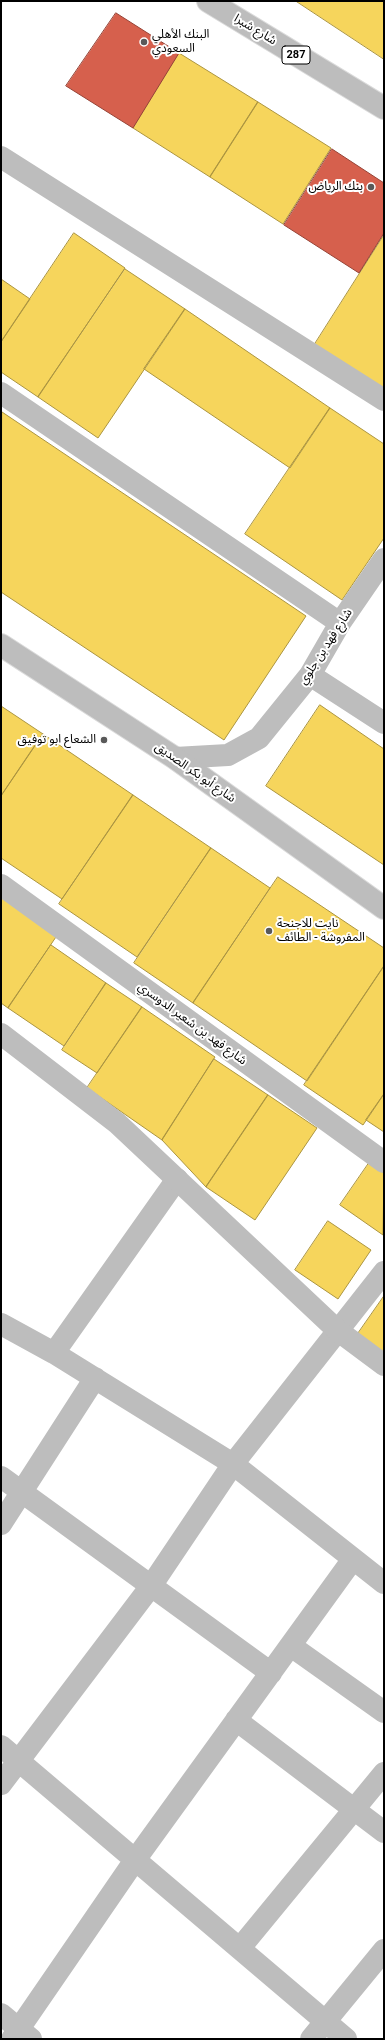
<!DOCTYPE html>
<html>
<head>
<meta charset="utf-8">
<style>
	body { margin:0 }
	#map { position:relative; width:385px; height:2040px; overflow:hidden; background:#fff; font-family:Roboto,sans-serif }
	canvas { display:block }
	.frame { position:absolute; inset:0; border:2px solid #000; pointer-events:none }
</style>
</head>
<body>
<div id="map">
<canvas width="385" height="2040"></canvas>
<div class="frame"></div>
</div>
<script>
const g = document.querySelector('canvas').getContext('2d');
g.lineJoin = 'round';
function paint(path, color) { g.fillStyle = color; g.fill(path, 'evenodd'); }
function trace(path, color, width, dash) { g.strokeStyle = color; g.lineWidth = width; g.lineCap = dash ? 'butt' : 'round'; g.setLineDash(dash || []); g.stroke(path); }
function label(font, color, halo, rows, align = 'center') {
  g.font = font + ' Roboto,"Noto Sans Arabic",sans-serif'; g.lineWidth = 4; g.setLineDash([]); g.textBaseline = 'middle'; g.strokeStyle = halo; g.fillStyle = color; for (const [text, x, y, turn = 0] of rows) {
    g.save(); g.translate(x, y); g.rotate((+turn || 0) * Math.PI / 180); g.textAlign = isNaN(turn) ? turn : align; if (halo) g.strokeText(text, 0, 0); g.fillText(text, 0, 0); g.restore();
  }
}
const homes = new Path2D(`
	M296,1h88v58z
	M179,53l79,49 -48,75 -77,-49z
	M258,102l73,46 -48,76 -73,-47z
	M74,233l51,35 -87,129 -37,-25v-30z
	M384,235v157l-71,-45z
	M125,269l60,40 -87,129 -60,-41z
	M1,279l29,20 -29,43z
	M185,309l145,99 -40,60 -146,-99z
	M330,408l54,36v94l-42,62 -97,-66z
	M2,412l304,204 -82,124 -223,-148z
	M320,705l64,44v116l-118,-79z
	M1,706l42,28 -42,62z
	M43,734l90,61 -71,104 -61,-41v-62z
	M133,795l78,53 -74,109 -78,-53z
	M211,848l59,40 -77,115 -59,-40z
	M278,877l106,71v18l-77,115 -114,-78z
	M1,891l59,40 -52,77 -7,-5z
	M51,945l55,38 -42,63 -56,-38z
	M384,966v128l-21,31 -59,-40z
	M106,983l36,24 -45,66 -35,-23z
	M142,1007l73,50 -53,83 -75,-52z
	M214,1059l54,36 -62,92 -44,-47z
	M384,1094v38l-18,-12z
	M268,1095l49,33 -62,92 -49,-33z
	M369,1163l15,10 -1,62 -43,-30z
	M328,1221l43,29 -33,49 -43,-29z
	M384,1296v57l-27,-18z`);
paint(homes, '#f6d55c');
trace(homes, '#ac9540', 1);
const shops = new Path2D(`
	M116,13l63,40 -46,75 -67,-42z
	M332,149l52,34v50l-25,40 -75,-48z`);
paint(shops, '#d6604d');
trace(shops, '#964336', 1);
const primary = new Path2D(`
	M208,1l176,107
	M1,645l174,113 209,150`);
trace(primary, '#dbdbdb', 24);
trace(new Path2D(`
	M1,157l383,243
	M1,393l339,230
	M310,675l74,48
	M175,758l53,-3 31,-17 51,-63 30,-52 44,-64
	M1,885l383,277
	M1,1324l53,29 179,111 151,119
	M54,1353l123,-174
	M1,1477l270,196
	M1,1524l94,-146
	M291,1646l93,66
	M236,1720l148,112
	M1,1746l345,293
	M1,1784l150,-198 82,-122 151,-192
	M240,1948l144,-175
	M1,2014l30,25
	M12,2039l123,-179 218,-301
	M311,2039l73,-89`), '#bdbdbd', 22);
trace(new Path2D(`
	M1,1034l116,89 220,207 47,35`), '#bdbdbd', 22);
trace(primary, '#bdbdbd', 22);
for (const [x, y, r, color] of [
	[144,42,4,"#595959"],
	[371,187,4,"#595959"],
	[104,740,4,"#595959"],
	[269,931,4,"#595959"]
]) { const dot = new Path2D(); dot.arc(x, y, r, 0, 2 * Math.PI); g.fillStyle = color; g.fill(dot); trace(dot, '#fff', 1.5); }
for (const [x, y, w] of [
	[296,55,28]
]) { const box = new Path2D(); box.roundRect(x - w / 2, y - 9, w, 18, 3); g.fillStyle = '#fff'; g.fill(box); trace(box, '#000', 1); }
label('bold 11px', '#000', null, [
	["287",296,55]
]);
label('12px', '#000', '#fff', [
	["شارع شبرا",255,30,31],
	["شارع فهد بن جلوي",326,647,-57],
	["شارع أبو بكر الصديق",195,773,35],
	["شارع فهد بن شعير الدوسري",192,1024,36]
]);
label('12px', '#000', '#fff', [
	["البنك الأهلي",152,35],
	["السعودي",152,49],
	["بنك الرياض",363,187,"right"],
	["الشعاع ابو توفيق",96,740,"right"],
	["نايت للاجنحة",277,924],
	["المفروشة - الطائف",277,938]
], 'left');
</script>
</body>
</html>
